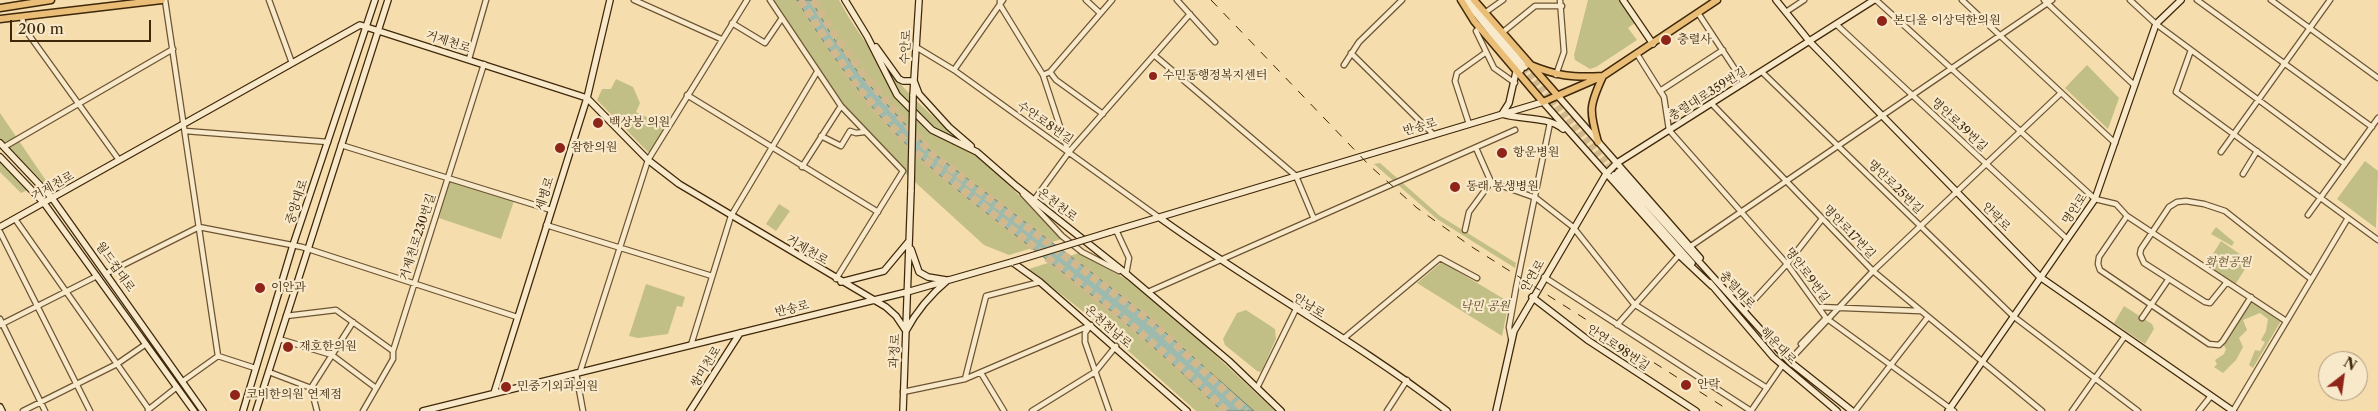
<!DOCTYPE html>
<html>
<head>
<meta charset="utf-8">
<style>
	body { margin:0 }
	#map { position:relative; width:2378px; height:411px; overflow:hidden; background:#f5ddae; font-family:"Libre Caslon Text",serif }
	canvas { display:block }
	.north { position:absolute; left:2318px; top:351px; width:50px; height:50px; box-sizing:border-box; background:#f8e9ca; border:1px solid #ae9b7d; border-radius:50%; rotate:30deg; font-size:14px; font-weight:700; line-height:20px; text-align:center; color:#3f270a }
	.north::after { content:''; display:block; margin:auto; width:18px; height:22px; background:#8f2418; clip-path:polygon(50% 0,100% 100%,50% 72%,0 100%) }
	.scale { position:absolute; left:10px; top:20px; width:141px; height:22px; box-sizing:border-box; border:2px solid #3f270a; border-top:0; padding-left:6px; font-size:15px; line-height:18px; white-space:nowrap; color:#3f270a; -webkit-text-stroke:4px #f8e9ca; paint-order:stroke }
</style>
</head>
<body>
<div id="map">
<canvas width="2378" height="411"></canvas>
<div class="north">N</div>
<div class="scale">200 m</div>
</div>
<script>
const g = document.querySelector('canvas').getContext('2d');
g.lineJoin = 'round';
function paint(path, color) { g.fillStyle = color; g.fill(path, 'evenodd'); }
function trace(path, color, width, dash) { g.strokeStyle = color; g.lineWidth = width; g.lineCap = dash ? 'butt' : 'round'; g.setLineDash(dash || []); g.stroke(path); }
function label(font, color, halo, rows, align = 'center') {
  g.font = font + ' "Libre Caslon Text","Noto Serif KR",serif'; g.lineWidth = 4.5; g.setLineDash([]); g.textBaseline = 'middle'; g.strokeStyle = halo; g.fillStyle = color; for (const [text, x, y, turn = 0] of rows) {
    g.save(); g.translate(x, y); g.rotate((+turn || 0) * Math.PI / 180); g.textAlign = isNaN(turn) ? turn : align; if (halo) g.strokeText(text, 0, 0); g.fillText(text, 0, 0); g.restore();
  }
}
paint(new Path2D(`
	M773,0h66c39,73 98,120 158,174 23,20 42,44 65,65l-53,16 -25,-10 -79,-72 -64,-68z
	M1588,0h32l15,23 -7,5 9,12 -41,27 -6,2 -15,-9 -1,-5z
	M2087,65l32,33 -11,31 -43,-41z
	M616,79l17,8 7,16 -4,9 30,14 -16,26h-2l-51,-52 5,-11h9z
	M0,113l49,72 -2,1 -47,-48z
	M2365,161l13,10 -2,57 -39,-29z
	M0,162l28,28 -7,3 -21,-21z
	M1380,163l60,53 76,47 -1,5 -78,-49 -63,-55z
	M450,181l64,20 -13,38 -62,-21z
	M779,204l11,7 -14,20 -10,-7z
	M2216,227l18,15 -2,4 -21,-12z
	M2221,241l29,20 -15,24 -29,-20z
	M1079,253l49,27 68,57 79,74h-79l-106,-94 -61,-48z
	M1442,262l67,40 -7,34 -85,-53z
	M646,284l39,13 -3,10 -5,-1 -9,28 -30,4 -9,-2z
	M2251,299l30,22 -28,47 -4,-3 6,-15 5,1 5,-9 -4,-2 5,-9 2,-12 -8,-6 -17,7 4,10 -8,8 4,9 -7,13 -13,13 -9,-6 3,-3 -2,-4 9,-6 2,-5 -3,-5z
	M2124,306l28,18 2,5 -9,15 -31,-21z
	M1246,310l29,19 1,10 -15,33 -4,-1 -32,-26 -2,-6 14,-26z`), '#c2bf86');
const water = new Path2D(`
	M797,0h14l21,36 28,39 69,75 153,115 67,53 105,93h-32c-52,-51 -108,-100 -166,-144 -43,-35 -89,-67 -130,-104 -52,-47 -93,-104 -129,-163z`);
paint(water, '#9cbbae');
trace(water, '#77806c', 1);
trace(new Path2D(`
	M1525,67l93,105
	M1521,70l93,105`), '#d1b98d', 5.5, [5.5, 3]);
trace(new Path2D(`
	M800,0l58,88 55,62 217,174 62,53 34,34
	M813,0l20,32 32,44 68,79 221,169 92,87`), '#d1b98d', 8, [8, 4]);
const street = new Path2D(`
	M165,0l53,356
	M269,0l23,63
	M634,0l87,39
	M770,0l71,106 62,65 -67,108
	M1000,0v5l43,70 25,76
	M1086,0l14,13
	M1177,0l38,42
	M1876,0l219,199 21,5 11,12 159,105
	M1962,0l153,143
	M2044,0l90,85
	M2130,0l26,24 189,140
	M2197,0l175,127
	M2271,0l107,78
	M1486,12l17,-12
	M1786,12l18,-12
	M1698,13l46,70
	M22,17l2,11 95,132
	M732,23l33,20 17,-25
	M1837,25l230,214
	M1479,28l-3,3 18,37 21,15
	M1503,32l32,-26h27
	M916,47l38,23 206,148
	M2191,50l-15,42 202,148
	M1351,53l83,82
	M1637,54l27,43 5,33 118,134 39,54 128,93
	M1154,55l142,121 18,43
	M469,59l17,-59
	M1344,65l15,-23 43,-42
	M954,70l49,-70
	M1050,72l6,8 47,34
	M1762,72l251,244 125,95
	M1043,75l7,-3 62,-72
	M1556,75l8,-23 -4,-52
	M1660,91l63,-41
	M687,95l191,117
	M1712,104l161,167 169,140
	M1469,124l-14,-43 2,-8 28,-20
	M185,131l143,11
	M821,136l20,10 9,-15 6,2 8,-1
	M341,145l210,65
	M4,147l169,-98
	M1476,148l15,34 45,16 37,29 61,77 133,84
	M2221,152l109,-152
	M802,167l39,-61
	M2243,174l14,-23
	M1023,194l39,42 20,16 37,19
	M1034,200l35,-48 121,-138
	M2308,215l70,-97
	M2127,216l-28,41 -1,7 2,6 109,74 10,1 4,-4 28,-44
	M15,219l133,189
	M546,225l166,51
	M1116,230l13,28 -3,16
	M1465,230l4,-18 22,-30
	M0,232l90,179
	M1691,246l361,-246
	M107,273l92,-46 103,20 215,70
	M1544,277l207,134 31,-45
	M2227,282l-17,21 -5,-1 -61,-39 -4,-9 1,-5 28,-42 8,-5 9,-1 18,3 21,7 86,68
	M1148,292l367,-162
	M1819,307l101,4
	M1744,311l43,-47 35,-45
	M286,316l50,-6 57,41
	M2142,318l26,-38
	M0,319l45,92
	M0,325l97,-49
	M1617,325l62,-70
	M1090,326l-5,7v9l24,69
	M1511,338l-2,-11 7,-39 34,-165
	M279,339l53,16 44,33
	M1343,339l97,-81 37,20
	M1801,344l25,-26
	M691,345l40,-129 86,-144
	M1789,361l84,-90 188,-178
	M269,372l42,16
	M580,372l68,-212 99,-160
	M576,373l7,38
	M981,373l23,38
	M965,379l21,-83 54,-14
	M183,381l35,-25 37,12
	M311,388l42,-66
	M311,388l6,23
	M1257,388l39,-79
	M903,392l62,-13 126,-54
	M148,410l29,-23
	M23,411l94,-47 29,-20
	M363,411l30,-52v-8l91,-287
	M1032,411l63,-39 21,-26
	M1387,411l20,-31
	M1855,411l73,-94
	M2072,411l53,-75
	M2199,411l12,-15
	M2233,411l115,-193`);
const secondary = new Path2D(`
	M845,0l22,36 30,59 35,35 45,22 39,34 113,90 100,85 52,50
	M1465,0l56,70
	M1469,0l56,67
	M1623,0l30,44
	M1776,0l34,42 230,235 193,134
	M876,47l23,32 4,2h11l5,13 30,33 22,19
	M1516,72l-7,31 -7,11c20,6 45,2 61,15
	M913,96l6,-96
	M1558,96l142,162
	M0,143l52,55 151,213
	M0,157l44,46 150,208
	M1618,172l171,189 63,50
	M1614,175l78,88
	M1160,218c93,67 196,123 287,193
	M0,227l360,-202 227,73 61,62 31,24 207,123 10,9 10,15c11,-21 24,-36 42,-51
	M1110,232l433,-130 136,153 33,31
	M911,249l8,23 9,5 18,3
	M841,282l43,-11 25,-30
	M1710,283l63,74 64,54
	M1532,297l57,44 107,70
	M494,393l93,-295 23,-98
	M0,407l2,4
	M243,411l50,-166 82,-245
	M256,411l132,-411
	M423,411l484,-119 105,-30 28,20 147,129
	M690,411l50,-78
	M903,411l8,-221
	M1496,411l18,-80 92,-157 11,-11 257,-163
	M1948,411l147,-212 61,-175 25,-24`);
const primary = new Path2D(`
	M1461,0l13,21 69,81 60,-26 114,-76
	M1474,0l84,96
	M0,8l51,-8
	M0,19l162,-19
	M1528,64c29,12 44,14 75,12 -14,30 -14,34 -5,66`);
trace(street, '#6c5433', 7);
trace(secondary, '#3f270a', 8);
trace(primary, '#3f270a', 9);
trace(street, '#f8e9ca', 4.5);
trace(secondary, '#f8e9ca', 5.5);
trace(primary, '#eabe77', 6);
trace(new Path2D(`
	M1211,0l159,166 47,42 55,39 258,164`), '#3f270a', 1, [9, 9]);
const secondaryBridge = new Path2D(`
	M911,190l2,-94
	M1012,262l98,-30`);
trace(secondaryBridge, '#3f270a', 8, []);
trace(secondaryBridge, '#f8e9ca', 5.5);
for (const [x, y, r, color] of [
	[1882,21,6,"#8f2418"],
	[1666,40,6,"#8f2418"],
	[1153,76,5,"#8f2418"],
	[598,123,6,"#8f2418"],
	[560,148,6,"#8f2418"],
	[1502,153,6,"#8f2418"],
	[1455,187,6,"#8f2418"],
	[260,288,6,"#8f2418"],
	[288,347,6,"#8f2418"],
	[1686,385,6,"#8f2418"],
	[506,387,6,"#8f2418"],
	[235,395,6,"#8f2418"]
]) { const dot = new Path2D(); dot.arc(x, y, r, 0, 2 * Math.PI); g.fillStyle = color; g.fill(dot); trace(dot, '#f8e9ca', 2); }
label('12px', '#3f270a', '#f8e9ca', [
	["본디올 이상덕한의원",1893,21],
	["충렬사",1677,40],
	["수민동행정복지센터",1163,76],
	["백상붕 의원",609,123],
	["참한의원",571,148],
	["항운병원",1513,153],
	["동래 봉생병원",1466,187],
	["이안과",271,288],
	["재호한의원",299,347],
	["안락",1697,385],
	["민중기외과의원",517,387],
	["코비한의원 연제점",246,395]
], 'left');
label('12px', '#3f270a', '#f8e9ca', [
	["거제천로",448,42,18],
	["수안로",906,47,-87],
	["충렬대로359번길",1708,94,-32],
	["수안로8번길",1045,123,35],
	["명안로39번길",1959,125,43],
	["반송로",1420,127,-16],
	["거제천로",53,186,-29],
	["명안로25번길",1895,187,44],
	["세병로",545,194,-72],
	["중앙대로",297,202,-72],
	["온천천로",1057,205,38],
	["명안로",2075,209,-56],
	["안락로",1996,217,46],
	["명안로17번길",1849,232,46],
	["거제천로230번길",418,237,-72],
	["거제천로",807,250,31],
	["월드컵대로",115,267,55],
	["명안로9번길",1807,275,53],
	["안연로",1533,276,-60],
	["충렬대로",1737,290,47],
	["안남로",1309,306,32],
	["반송로",792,309,-14],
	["온천천남로",1108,327,41],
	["해운대로",1778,346,46],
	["안연로98번길",1618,348,34],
	["과정로",895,351,-87],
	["쌍미천로",706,367,-58]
]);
label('italic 12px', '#604d29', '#f8e9ca', [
	["화현공원",2228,263],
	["낙민 공원",1485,307]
]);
</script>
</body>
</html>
